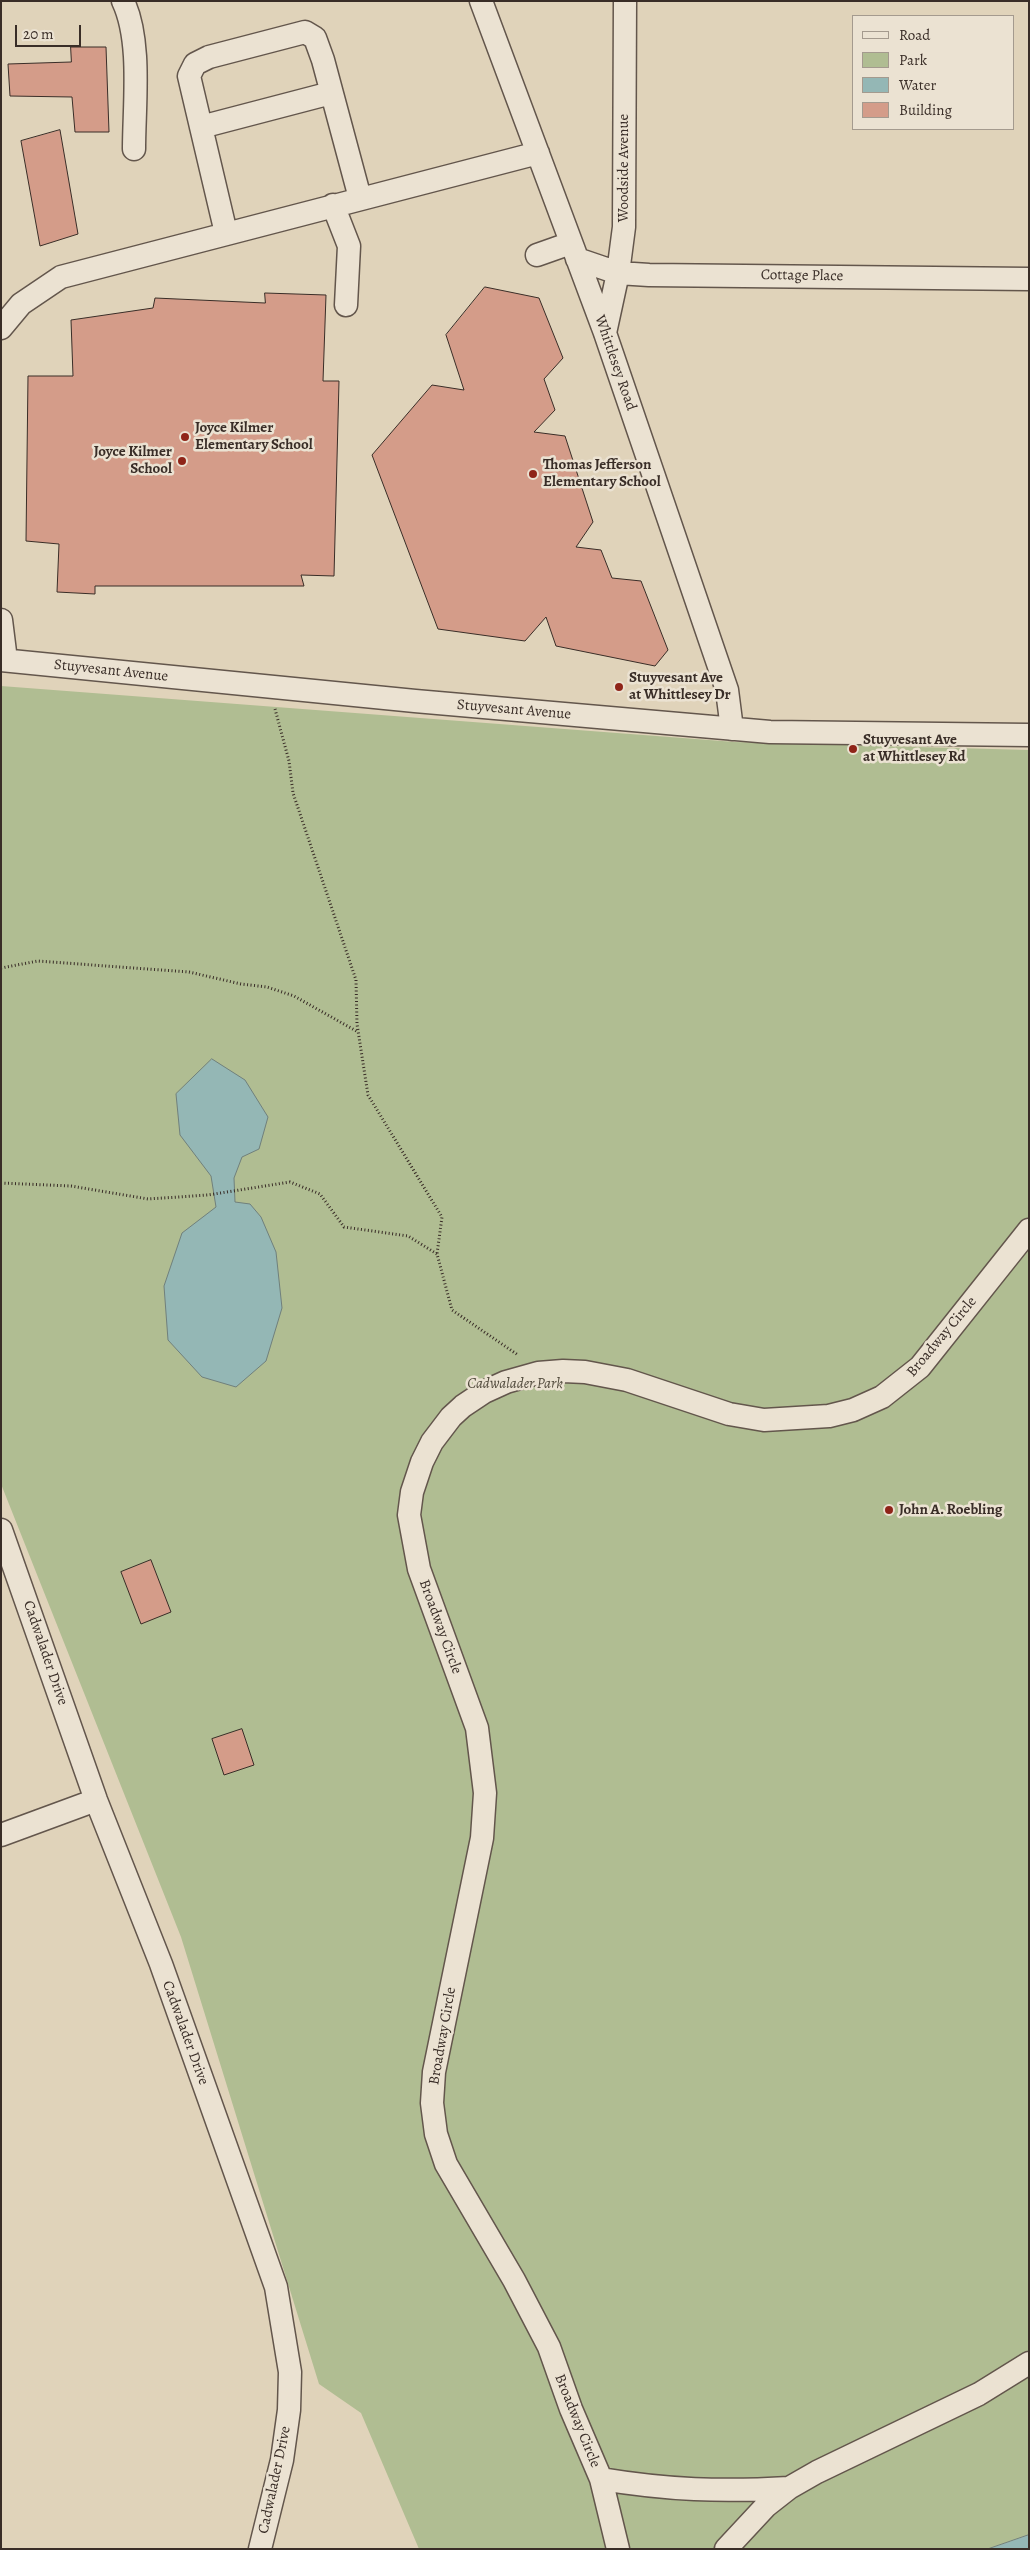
<!DOCTYPE html>
<html>
<head>
<meta charset="utf-8">
<style>
	body { margin:0 }
	#map { position:relative; width:1030px; height:2550px; overflow:hidden; background:#e0d3ba; font-family:Alegreya,serif }
	canvas { display:block }
	.frame { position:absolute; inset:0; border:2px solid #392d27; pointer-events:none }
	.legend { position:absolute; left:852px; top:15px; width:162px; height:115px; box-sizing:border-box; background:#ebe2d2; border:1px solid #a49a8e; margin:0; padding:6px 9px; list-style:none; font-size:15px; color:#392d27 }
	.legend li { display:flex; align-items:center; gap:10px; height:25px }
	.legend b { width:25px; border:1px solid #a49a8e }
	.scale { position:absolute; left:15px; top:25px; width:66px; height:22px; box-sizing:border-box; border:2px solid #392d27; border-top:0; padding-left:6px; font-size:15px; line-height:18px; white-space:nowrap; color:#392d27; -webkit-text-stroke:4px #ebe2d2; paint-order:stroke }
</style>
</head>
<body>
<div id="map">
<canvas width="1030" height="2550"></canvas>
<div class="frame"></div>
<ul class="legend">
<li><b style="height:6px;background:#ebe2d2"></b>Road</li>
<li><b style="height:14px;background:#b0bd92"></b>Park</li>
<li><b style="height:14px;background:#94b7b5"></b>Water</li>
<li><b style="height:14px;background:#d49c89"></b>Building</li>
</ul>
<div class="scale">20 m</div>
</div>
<script>
const g = document.querySelector('canvas').getContext('2d');
g.lineJoin = 'round';
function paint(path, color) { g.fillStyle = color; g.fill(path, 'evenodd'); }
function trace(path, color, width, dash) { g.strokeStyle = color; g.lineWidth = width; g.lineCap = dash ? 'butt' : 'round'; g.setLineDash(dash || []); g.stroke(path); }
function label(font, color, halo, rows, align = 'center') {
  g.font = font + ' Alegreya,serif'; g.lineWidth = 5; g.setLineDash([]); g.textBaseline = 'middle'; g.strokeStyle = halo; g.fillStyle = color; for (const [text, x, y, turn = 0] of rows) {
    g.save(); g.translate(x, y); g.rotate((+turn || 0) * Math.PI / 180); g.textAlign = isNaN(turn) ? turn : align; if (halo) g.strokeText(text, 0, 0); g.fillText(text, 0, 0); g.restore();
  }
}
paint(new Path2D(`
	M1,686l734,56 294,8v1785l-41,14h-569l-58,-136 -42,-29 -138,-447 -180,-453z`), '#b0bd92');
const water = new Path2D(`
	M212,1059l33,21 23,37 -9,32 -17,8 -8,21 1,24 15,2 11,13 15,35 6,56 -16,53 -30,26 -34,-10 -34,-37 -4,-54 18,-53 34,-26 -5,-31 -31,-41 -4,-41z
	M1029,2535v14h-41z`);
paint(water, '#94b7b5');
trace(water, '#70807c', 1);
const building = new Path2D(`
	M71,47h35l3,85h-34l-3,-35 -62,-1 -2,-32 63,-2z
	M60,130l18,104 -38,12 -19,-105z
	M485,287l54,11 24,60 -19,21 11,31 -21,22 31,4 28,86 -17,25 25,3 11,28 29,3 27,69 -13,16 -99,-20 -10,-29 -21,24 -87,-12 -66,-174 60,-70 32,5 -18,-55z
	M265,293l61,2 -3,86h16l-5,195 -33,-1 3,11h-209v8l-38,-2 2,-48 -33,-3 2,-165h45l-2,-56 82,-12 2,-10 110,5z
	M151,1560l20,52 -30,12 -20,-52z
	M242,1729l12,36 -30,10 -12,-36z`);
paint(building, '#d49c89');
trace(building, '#392d27', 1);
const minor = new Path2D(`
	M123,1c19,40 11,104 11,148
	M481,1l124,332 122,357 5,39
	M201,127l130,-34
	M333,205l16,41 -3,59
	M226,233l-37,-157 6,-12 14,-7 96,-25 10,6 8,22 37,138
	M537,255l34,-12
	M577,259l41,14 31,2 380,4
	M1,328l20,-24 40,-27 477,-124
	M605,333l13,-60 6,-46 1,-226
	M1,620l5,40
	M1,660l414,41 355,31 259,3
	M1,1530l95,270 65,164 115,323 14,85 -1,38 -7,50 -22,89
	M1,1835l95,-35
	M601,2479c67,11 120,13 188,9
	M618,2549l-17,-70 -30,-70 -22,-62 -35,-67 -68,-116 -10,-30 -4,-31 2,-31 48,-234 3,-45 -8,-65 -58,-159 -10,-54 3,-23 10,-30 10,-20 19,-25 12,-11 21,-14 22,-10 32,-9 25,-2 22,1 42,8 102,34 35,6 65,-4 24,-6 29,-13 38,-30 109,-137
	M726,2549l40,-43 23,-18 28,-16 162,-78 50,-31`);
trace(minor, '#63564c', 25);
trace(new Path2D(`
	M275,709l14,52 4,32 63,187 1,44 11,71 74,122 -5,37
	M1,968l37,-7 151,11 52,12 26,3 27,9 64,36
	M1,1183l70,3 77,13 60,-4 82,-13 30,12 24,33 64,9 29,18 15,56 66,45`), '#392d27', 3, [1, 2.5]);
trace(minor, '#ebe2d2', 22);
for (const [x, y, r, color] of [
	[185,437,5,"#8f2418"],
	[182,461,5,"#8f2418"],
	[533,474,5,"#8f2418"],
	[619,687,5,"#8f2418"],
	[853,749,5,"#8f2418"],
	[889,1510,5,"#8f2418"]
]) { const dot = new Path2D(); dot.arc(x, y, r, 0, 2 * Math.PI); g.fillStyle = color; g.fill(dot); trace(dot, '#ebe2d2', 2); }
label('15px', '#392d27', '#ebe2d2', [
	["Woodside Avenue",624,168,-90],
	["Cottage Place",802,276,1],
	["Whittlesey Road",615,363,71],
	["Stuyvesant Avenue",111,671,6],
	["Stuyvesant Avenue",514,710,5],
	["Broadway Circle",942,1337,-50],
	["Broadway Circle",440,1627,70],
	["Cadwalader Drive",45,1653,71],
	["Cadwalader Drive",185,2033,70],
	["Broadway Circle",443,2036,-80],
	["Broadway Circle",577,2421,68],
	["Cadwalader Drive",275,2480,-78]
]);
label('bold 15px', '#392d27', '#ebe2d2', [
	["Joyce Kilmer",195,428],
	["Elementary School",195,445],
	["Joyce Kilmer",172,452,"right"],
	["School",172,469,"right"],
	["Thomas Jefferson",543,465],
	["Elementary School",543,482],
	["Stuyvesant Ave",629,678],
	["at Whittlesey Dr",629,695],
	["Stuyvesant Ave",863,740],
	["at Whittlesey Rd",863,757],
	["John A. Roebling",899,1510]
], 'left');
label('italic 15px', '#514a3c', '#ebe2d2', [
	["Cadwalader Park",515,1384]
]);
</script>
</body>
</html>
